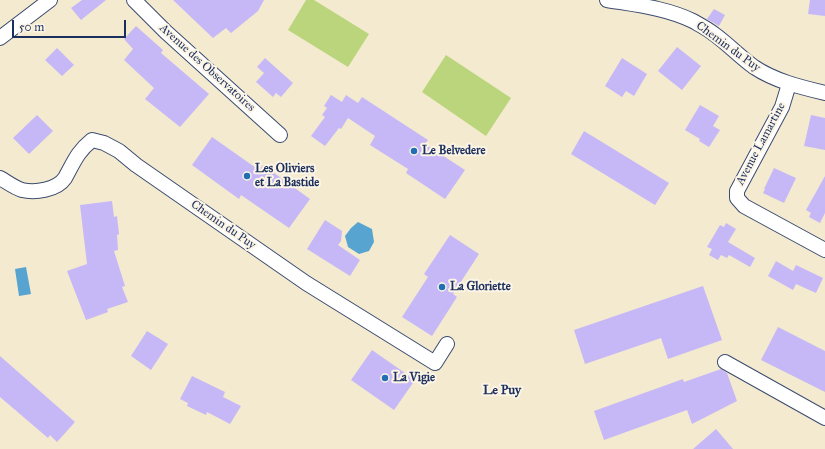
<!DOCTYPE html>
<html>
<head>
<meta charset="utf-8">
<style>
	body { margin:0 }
	#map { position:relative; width:825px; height:449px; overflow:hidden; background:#f3ead0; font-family:"IM FELL Great Primer",serif }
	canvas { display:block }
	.scale { position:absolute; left:12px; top:20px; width:114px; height:18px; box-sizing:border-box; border:2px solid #1b2f5e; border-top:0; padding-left:5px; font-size:12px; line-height:14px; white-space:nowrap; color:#1b2f5e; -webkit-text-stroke:3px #fcf5e5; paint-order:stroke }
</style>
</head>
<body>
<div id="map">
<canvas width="825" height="449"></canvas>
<div class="scale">50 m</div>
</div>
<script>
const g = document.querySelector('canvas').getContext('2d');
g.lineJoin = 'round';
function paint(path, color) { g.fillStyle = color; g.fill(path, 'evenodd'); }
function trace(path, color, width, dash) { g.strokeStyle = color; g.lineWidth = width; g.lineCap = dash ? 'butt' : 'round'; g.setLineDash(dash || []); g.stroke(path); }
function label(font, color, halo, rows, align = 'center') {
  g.font = font + ' "IM FELL Great Primer",serif'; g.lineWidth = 4; g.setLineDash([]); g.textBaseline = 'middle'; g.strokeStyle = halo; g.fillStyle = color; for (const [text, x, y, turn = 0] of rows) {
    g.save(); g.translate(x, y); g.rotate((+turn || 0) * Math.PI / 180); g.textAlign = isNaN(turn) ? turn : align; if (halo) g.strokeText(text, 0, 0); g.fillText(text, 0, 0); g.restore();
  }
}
paint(new Path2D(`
	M306,0h8l55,34 -21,33 -60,-37z
	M446,55l65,43 -25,38 -64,-44z`), '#bad57b');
paint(new Path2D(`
	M358,222l14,7 2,13 -5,9 -10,3 -11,-7 -3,-11 6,-8z
	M26,267l5,27 -12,2 -4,-27z`), '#58a4d1');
paint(new Path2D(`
	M82,0h24l-25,20 -10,-12z
	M173,0h91l-6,11 -27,22 -5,-5 -13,10z
	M810,0h15v16l-17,-2z
	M714,9l11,6 -6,11 -12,-7z
	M136,26l27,24 -2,3 48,41 -29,33 -35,-28 9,-11 -30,-28 9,-11 -9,-10z
	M677,47l24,19 -19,24 -24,-19z
	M57,48l17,17 -12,11 -17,-16z
	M265,58l28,25 -12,14 -5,-4 -3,4 -17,-15 8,-9 -7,-6z
	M622,58l25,16 -13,22 -8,-5 -4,6 -17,-11z
	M331,95l11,7 4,-7 12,8 4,-6 66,43 -3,4 40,26 -20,29 -39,-26 2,-4 -38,-24 5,-9 -27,-18 -7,11 -2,-1 -14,18 -14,-10 14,-19 -3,-2 5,-7 -3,-2z
	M700,105l19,11 -6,10 7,4 -11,17 -10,-6 1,-2 -15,-9z
	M37,115l16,16 -24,23 -16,-16z
	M811,115l14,3v32l-21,-4z
	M584,131l85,52 -14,22 -84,-51z
	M212,137l47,33 4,-5 47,34 -21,29 -48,-33 -2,4 -47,-34z
	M774,168l22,10 -12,25 -21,-10 2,-4h-1z
	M825,176v37l-5,10 -11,-6 2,-4 -5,-3z
	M112,201l2,16 3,-1 2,18 -2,1 1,15 -4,1 11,35 -3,1 6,15 -21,7 1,3 -22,8 -19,-49 20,-7 -7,-59z
	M325,220l17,11 -1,10 -3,4 22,15 -10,16 -43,-27z
	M726,223l10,6 -8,13 27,16 -5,9 -21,-12 -2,3 -6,-3 -3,5 -9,-5 3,-6 -5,-2 13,-22 4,2z
	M450,235l29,19 -26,40 4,3 -25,39 -30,-19 26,-40 -4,-3z
	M776,261l17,10 3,-6 27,13 -7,15 -20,-9 -3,6 -25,-14z
	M703,286l19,54 -54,19 -7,-21 -76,26 -11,-34z
	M778,327l47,24v41l-64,-32z
	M147,331l21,13 -17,26 -20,-14z
	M372,350l43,30 -21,30 -43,-30z
	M0,356l75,66 -18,20 -7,-7 -2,3 -48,-41z
	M721,369l6,4 10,28 -45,23 -5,-14 -83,30 -10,-29 89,-32 1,3z
	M192,376l33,16 -2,5 18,9 -11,18 -23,-12 -1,3 -19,-9 1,-3 -8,-4z
	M716,429l17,20h-40z`), '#c6b8f6');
const minor = new Path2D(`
	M134,0l32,32 114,103
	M607,0c30,5 59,8 86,21 7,4 15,8 21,13 14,10 26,23 40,33 21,14 46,20 71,26
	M0,38l50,-38
	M789,84l-7,23 -45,84v7l7,8 81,44
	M0,178c7,4 15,10 22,12 13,3 35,0 43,-12 9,-16 12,-26 27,-38l12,3 15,8 17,14 170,118 129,80 12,-19
	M725,362l100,56`);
trace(minor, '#3b4b6f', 16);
trace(minor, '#fff', 14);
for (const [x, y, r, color] of [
	[414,151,4,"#1f6fb2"],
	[247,176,4,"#1f6fb2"],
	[442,287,4,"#1f6fb2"],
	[385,378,4,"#1f6fb2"]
]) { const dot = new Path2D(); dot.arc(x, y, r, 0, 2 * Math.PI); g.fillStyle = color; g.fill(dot); trace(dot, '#fcf5e5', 1.5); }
label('12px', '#1b2f5e', '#fcf5e5', [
	["Chemin du Puy",728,47,36],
	["Avenue des Observatoires",207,68,42],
	["Avenue Lamartine",761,144,-62],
	["Chemin du Puy",223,225,35]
]);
label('bold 12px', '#1b2f5e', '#fcf5e5', [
	["Le Belvedere",422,151],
	["Les Oliviers",255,169],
	["et La Bastide",255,183],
	["La Gloriette",450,287],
	["La Vigie",393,378]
], 'left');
label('bold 13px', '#1b2f5e', '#fcf5e5', [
	["Le Puy",502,391]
]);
</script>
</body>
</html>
